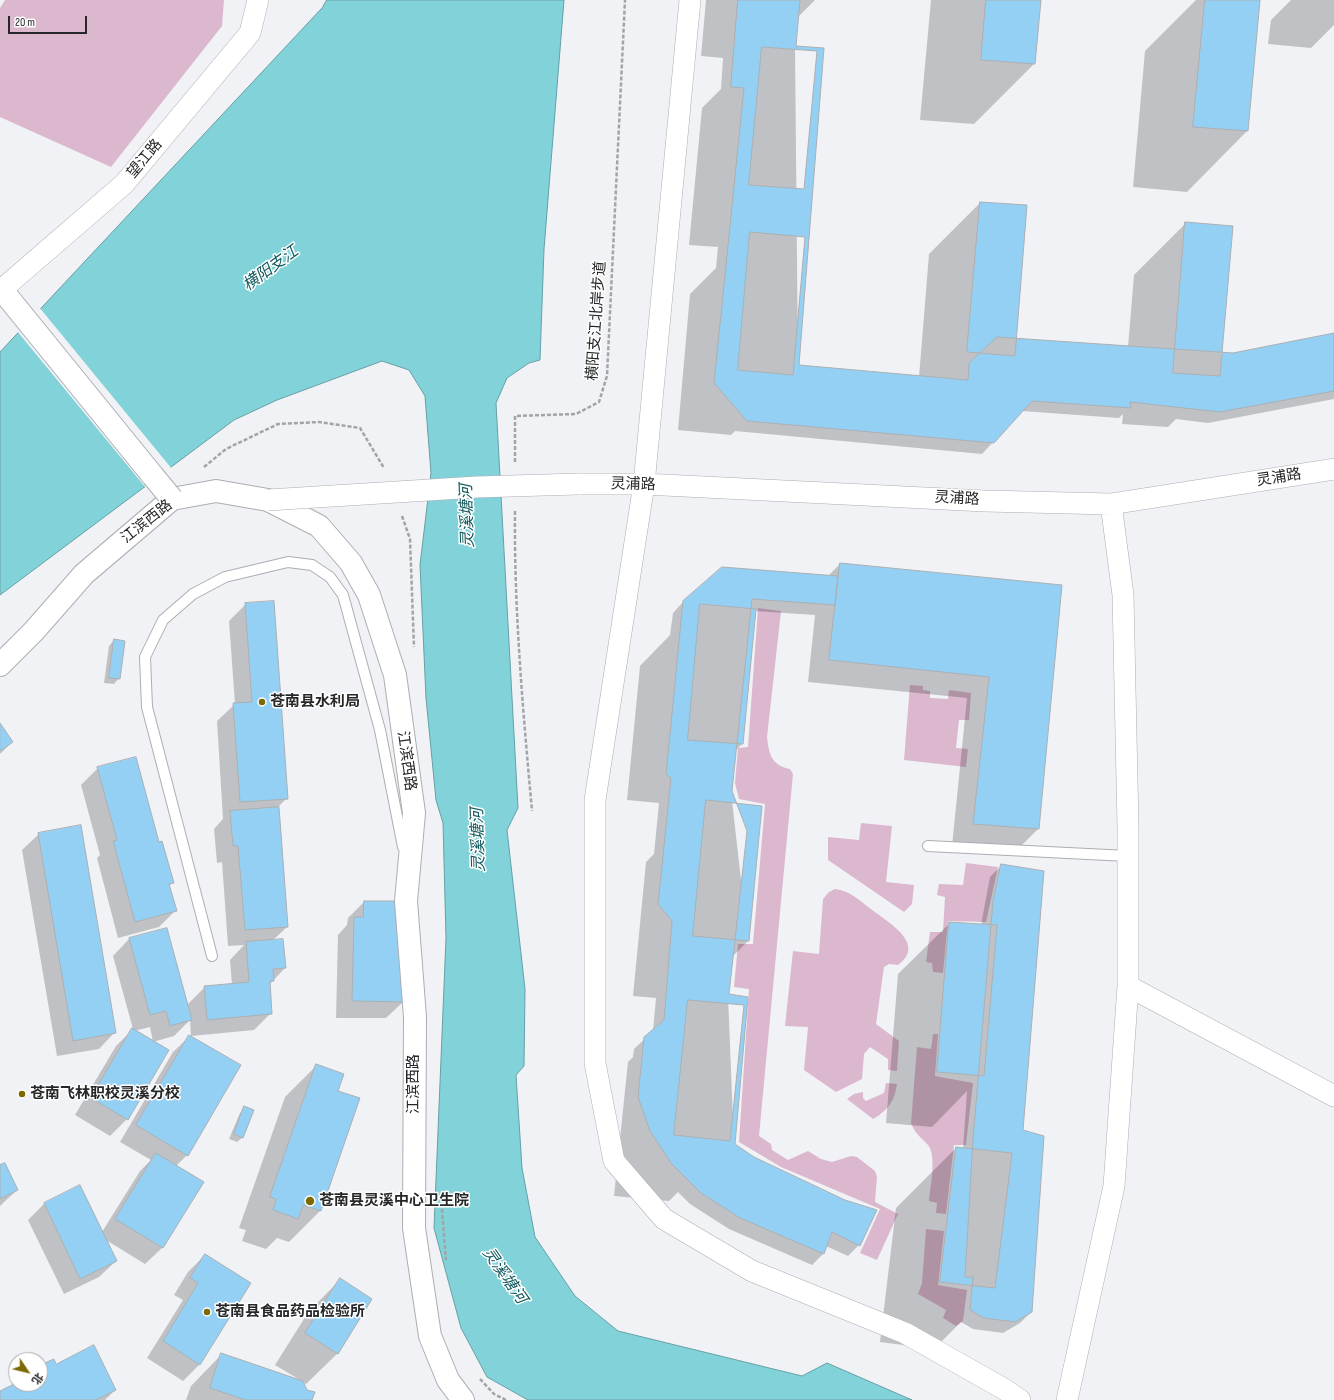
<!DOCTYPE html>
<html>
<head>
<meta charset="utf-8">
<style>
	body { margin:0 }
	#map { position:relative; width:1334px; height:1400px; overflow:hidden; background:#f0f2f6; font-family:"Sofia Sans Condensed","Noto Sans SC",sans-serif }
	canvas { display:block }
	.north { position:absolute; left:8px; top:1352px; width:40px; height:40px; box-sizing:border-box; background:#fff; border:1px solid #a8a9a9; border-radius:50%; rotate:125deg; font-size:11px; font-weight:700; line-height:16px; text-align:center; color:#262728 }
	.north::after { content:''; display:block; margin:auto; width:14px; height:18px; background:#7c6900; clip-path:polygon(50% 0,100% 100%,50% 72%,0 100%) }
	.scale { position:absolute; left:8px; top:16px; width:79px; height:18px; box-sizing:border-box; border:2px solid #262728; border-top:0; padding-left:5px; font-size:12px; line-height:14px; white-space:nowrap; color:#262728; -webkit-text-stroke:3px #fff; paint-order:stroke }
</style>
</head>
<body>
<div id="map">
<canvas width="1334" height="1400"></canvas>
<div class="north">北</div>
<div class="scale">20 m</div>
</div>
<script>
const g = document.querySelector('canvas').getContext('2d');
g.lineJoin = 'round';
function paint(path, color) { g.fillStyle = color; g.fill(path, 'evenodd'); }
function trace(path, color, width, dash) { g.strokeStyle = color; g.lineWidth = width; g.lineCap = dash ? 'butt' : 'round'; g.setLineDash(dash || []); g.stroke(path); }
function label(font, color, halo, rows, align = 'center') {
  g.font = font + ' "Sofia Sans Condensed","Noto Sans SC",sans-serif'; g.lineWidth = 3; g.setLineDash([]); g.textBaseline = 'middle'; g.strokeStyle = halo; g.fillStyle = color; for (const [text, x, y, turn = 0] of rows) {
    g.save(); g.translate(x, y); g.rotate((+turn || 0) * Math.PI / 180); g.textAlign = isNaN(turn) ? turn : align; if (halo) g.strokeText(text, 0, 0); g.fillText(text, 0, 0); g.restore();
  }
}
paint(new Path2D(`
	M5,0h219l-2,26 -111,141 -111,-50v-109z
	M758,608l23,3 -14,126c2,17 4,28 23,32l3,5 -34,362 12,8 1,6 16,10 20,-9 13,8 11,3 19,-6 6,1 18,14 2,6 -2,25 23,12 -21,46 -17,-7 20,-44 -99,-42 -42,-25 10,-153 -15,-2 4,-43h15l12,-140 -26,-5 -4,-16 3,-35 10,-1z
	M910,685l13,1v4l7,1v7l18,1 1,-9 22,3 -2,27h-10l-3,28 12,1 -2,18 -62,-7z
	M861,823l31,3 -6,56 28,3 -2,19 -8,8 -76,-52v-23l31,3z
	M966,863l32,4 -12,55 -38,-1 -5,52 -10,-1 -1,-9 -6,-1 4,-30h13l2,-35 -8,-2 2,-11 24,1z
	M835,889c15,1 27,14 40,23 16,12 51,33 23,53l-9,-1 -5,3 -8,57 23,17 -2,30 -9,-1v-11l-18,-12 -6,7 -2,25 -26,13 -32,-22 4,-43 -23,-1 8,-75 26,3 4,-55 6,-7z
	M933,1034h5l-3,42 38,7 -7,62h-12l-8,69 -10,-1 1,-10 -8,-2c1,-13 8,-45 -1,-56 -7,-8 -13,-11 -17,-22l6,-76 14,2z
	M886,1083l11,1c-2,17 -10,27 -24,35l-26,-20 7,-5 9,-2v6l3,3 18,-8z
	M926,1229l18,2 -6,54 29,5 -4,31 -7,5 -13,-8 3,-8 -28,-16 4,-11z`), '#dbb8ce');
const water = new Path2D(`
	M327,0h237l-20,249 -4,111 -11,3 -22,15 -11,25 22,405 -11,22 18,159 -1,77 -8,9 6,93 13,69 40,59 43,35 184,45 25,-13 85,37h-384l-41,-23 -26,-49 -27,-100 12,-290 -3,-115 -7,-23 -10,-102 -6,-133 11,-92 -6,-77 -16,-26 -27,-9 -105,39 -43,20 -234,175v-243l322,-344z`);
paint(water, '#82d3d9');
trace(water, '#669fa4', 1);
paint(new Path2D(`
	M39,307l133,162 -26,19 -129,-157z`), '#f0f2f6');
paint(new Path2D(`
	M706,0h109l-18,18 -2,28 3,320 121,11 10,-123 51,-51 35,136 113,8 6,-72 52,-52 35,131h12l101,-20v65l-126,24 -32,-4 -8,8 -46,-3 1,-10 -4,4 -97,-7 -40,43 -247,-23 -4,4 -53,-5 12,-136 26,-26 2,-21 -29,-2 13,-137 19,-19 2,-31 -22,-2z
	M931,0h109l-6,64 -60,60 -54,-4z
	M1196,0h63l-12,131 -60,61 -54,-5 12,-136z
	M1291,0h43v25l-23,23 -43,-4 3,-24z
	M840,564l221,22 -23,243 -22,22 -64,-5 15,-148 -159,-16 7,-67 -61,-4 -12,133 -7,7 -4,41 17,149 -15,15 -5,39 6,150 19,13 92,43 30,9 -16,35 -11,11 -22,-10 -3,8 -11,11 -83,-36 -39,-25 -12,-12 -9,9 -55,-5 14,-134 5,-5 1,-8 19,-18 3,-33 -23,-2 13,-134 8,-8 5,-51 -32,-3 13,-134 30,-31 3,-22 11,-12 144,-25z
	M246,604l41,194 -9,9 9,120 -15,14 13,27 -16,17 2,28 -17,17 -63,6 -1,-16 -16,16 -21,6 -3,-15 -16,4 -7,88 -17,17 -35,-21 41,-69 17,-17 -20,-73 16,-17 60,70 -1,-5 17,-17 27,-2 -2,-25 14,-15 -16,1 -6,-84 -5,1 -3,-34 9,-10 -6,-98 18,-17 -6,-83z
	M114,640l5,38 -5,6 -10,-1 5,-37z
	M0,724l12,18 -12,12z
	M98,768l60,75 15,39 -4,4 7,24 -17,17 -41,11 -21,-80 3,-3 -19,-70z
	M39,834l76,198 -16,17 -42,7 -35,-206z
	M1001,866l21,265 9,181 -11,11 -17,10 -30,-4 -12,-7 -27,27 -54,-7 16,-134 60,-60 7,1 4,-58 -35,36 -46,-4 12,-149 52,-51 31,2 9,-48z
	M364,902l31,22 8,78 -17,16h-50l2,-83 9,-10 1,-7z
	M190,1036l-3,119 -11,11 27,16 -41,66 -17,16 -39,-24 10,21 -17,16 -35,17 -36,-74 16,-16 36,-18 22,46 38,-61 11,-11 -31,-18 53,-90z
	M316,1066l21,26 22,7 -39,112 -31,31 -12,-4 -11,11 -24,-8 4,-11 -7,-2 46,-131z
	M245,1107l-2,30 -6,5 -8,-3 11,-26z
	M0,1166l17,24 -17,16z
	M205,1255l-5,109 -17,17 -36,-23 36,-58 -9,-5 14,-23z
	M340,1280l-2,73 -32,31 -4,-3 9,19h-125l5,-14 31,-32 78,26 -25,-15 34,-54z
	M55,1365l60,25 -10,10h-105v-8l40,-8v-17z`), '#0003');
const building = new Path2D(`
	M738,0h62l-4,46 28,2 -25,317 169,15 1,-17 28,-26 236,16 101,-20v58l-114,21 -90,-10 1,6 -99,-7 -38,42 -247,-22 -33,-38 30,-295 -13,-1z
	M986,0h55l-6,64 -54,-4z
	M1205,0h55l-12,131 -55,-4z
	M762,47l55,4 -13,138 -55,-4z
	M980,202l47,3 -12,151 -48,-4z
	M1185,222l48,4 -13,150 -47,-3z
	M750,232l55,5 -12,138 -55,-5z
	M840,563l222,22 -23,244 -66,-5 16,-147 -160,-17z
	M722,567l116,9 -3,29 -83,-6 -20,192 15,40 -18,163 19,3 -13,147 19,13 91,43 32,10 -17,36 -28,-14 -8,22 -84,-36 -39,-25 -30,-30 -21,-32 -12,-34 6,-60 20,-17 8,-99 -14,-17 13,-126 -5,-4 17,-173z
	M274,601l14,198 -48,3 -7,-99 19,-1 -7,-99z
	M700,604l56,5 -13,135 -55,-4z
	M114,639l11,2 -5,38 -11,-1z
	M0,723l13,19 -13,9z
	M136,757l23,85 3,-1 12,42 -5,1 8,27 -42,11 -22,-81 4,-1 -20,-73z
	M706,800l56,6 -13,135 -56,-5z
	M279,807l9,120 -43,3 -7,-84h-5l-3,-35z
	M81,825l35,208 -43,8 -35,-208z
	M1001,864l43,7 -21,259 21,6 -12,176 -17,10 -31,-4 -14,-8 3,-33h-8l8,-138 20,-238z
	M364,901h33l-1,22h10l-2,79 -52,-1 2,-84h9z
	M949,922l48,3 -13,151 -47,-4z
	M167,928l25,92 -22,6 -4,-15 -16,4 -21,-77z
	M283,939l3,29 -13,1 1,12h-4l2,33 -65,6 -3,-34 45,-4 -3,-40z
	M688,1000l56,5 -14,136 -56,-6z
	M132,1028l37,22 -41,70 -37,-22z
	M189,1035l52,30 -53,91 -52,-31z
	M316,1064l28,10 -6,17 22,7 -39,113 -18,-6 -5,14 -25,-9 3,-11 -6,-2z
	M244,1106l10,4 -11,28 -9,-4z
	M956,1147l56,6 -17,135 -55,-6z
	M156,1153l48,29 -41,66 -48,-29z
	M5,1163l13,27 -18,9v-34z
	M80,1185l37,76 -37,18 -36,-76z
	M205,1254l46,29 -51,82 -37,-24 35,-58 -8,-5z
	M340,1278l32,21 -34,55 -33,-21z
	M94,1345l22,45 -20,10h-96v-9l16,-8 24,1v-19l14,-6 2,5z
	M221,1353l82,28 4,9 8,2 -3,8h-67l-35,-12z`);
paint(building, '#94d0f4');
trace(building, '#abafb2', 1);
const service = new Path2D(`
	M928,846l200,10
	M212,956l-65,-249 -2,-50 18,-37 30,-26 32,-17 63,-15 24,3 18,12 13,18 37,135 23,117`);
const minor = new Path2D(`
	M690,0l-46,484 -49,316v263l19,98 50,58 88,52 153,62 99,56 16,11
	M0,291l124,-107 126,-151 8,-33
	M578,484h66l341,17 126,3 223,-35
	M1128,986l206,110
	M1067,1400l47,-214 14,-200v-159l-5,-232 -12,-91`);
const tertiary = new Path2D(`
	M2,290l151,186
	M0,665l34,-34 50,-57 88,-75 44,-8 52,9 51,26 32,37 18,32 26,80 19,138 -8,88 9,116 -1,211 16,108 18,44 15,20`);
trace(service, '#adaeb2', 12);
trace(minor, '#adaeb2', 22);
trace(tertiary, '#adaeb2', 24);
trace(new Path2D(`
	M515,462v-46l61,-2 23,-12 8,-26 18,-376
	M204,467l22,-18 52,-25 41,-2 41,6 24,40
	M515,511c-1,100 8,200 17,300
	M402,516l8,23 4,108
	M441,1197l5,63
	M480,1379l14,15 12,6`), '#a3a4a7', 2.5, [4, 2]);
trace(service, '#fff', 10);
trace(minor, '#fff', 21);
trace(tertiary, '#fff', 22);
const minorBridge = new Path2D(`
	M268,500l209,-13 101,-3`);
const tertiaryBridge = new Path2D(`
	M153,476l19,23`);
trace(minorBridge, '#adaeb2', 22, []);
trace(tertiaryBridge, '#adaeb2', 24, []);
trace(minorBridge, '#fff', 21);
trace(tertiaryBridge, '#fff', 22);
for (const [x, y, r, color] of [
	[262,702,4,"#7c6900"],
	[22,1094,4,"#7c6900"],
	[310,1201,5,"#7c6900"],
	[207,1312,4,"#7c6900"]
]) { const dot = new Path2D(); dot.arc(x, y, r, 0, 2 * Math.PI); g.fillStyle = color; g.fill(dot); trace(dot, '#fff', 1.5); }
label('15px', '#262728', '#fff', [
	["望江路",145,159,-50],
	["横阳支江北岸步道",597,321,-86],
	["灵浦路",1279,478,-9],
	["灵浦路",633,485,1],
	["灵浦路",957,499,3],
	["江滨西路",147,522,-38],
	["江滨西路",406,761,82],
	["江滨西路",414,1084,-90]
]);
label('bold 15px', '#262728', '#fff', [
	["苍南县水利局",270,702],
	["苍南飞林职校灵溪分校",30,1094],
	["苍南县灵溪中心卫生院",319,1201],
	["苍南县食品药品检验所",215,1312]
], 'left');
label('italic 16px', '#12595d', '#fff', [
	["横阳支江",271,269,-36],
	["灵溪塘河",468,516,-92],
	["灵溪塘河",479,840,-92],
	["灵溪塘河",504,1276,55]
]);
</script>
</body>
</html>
